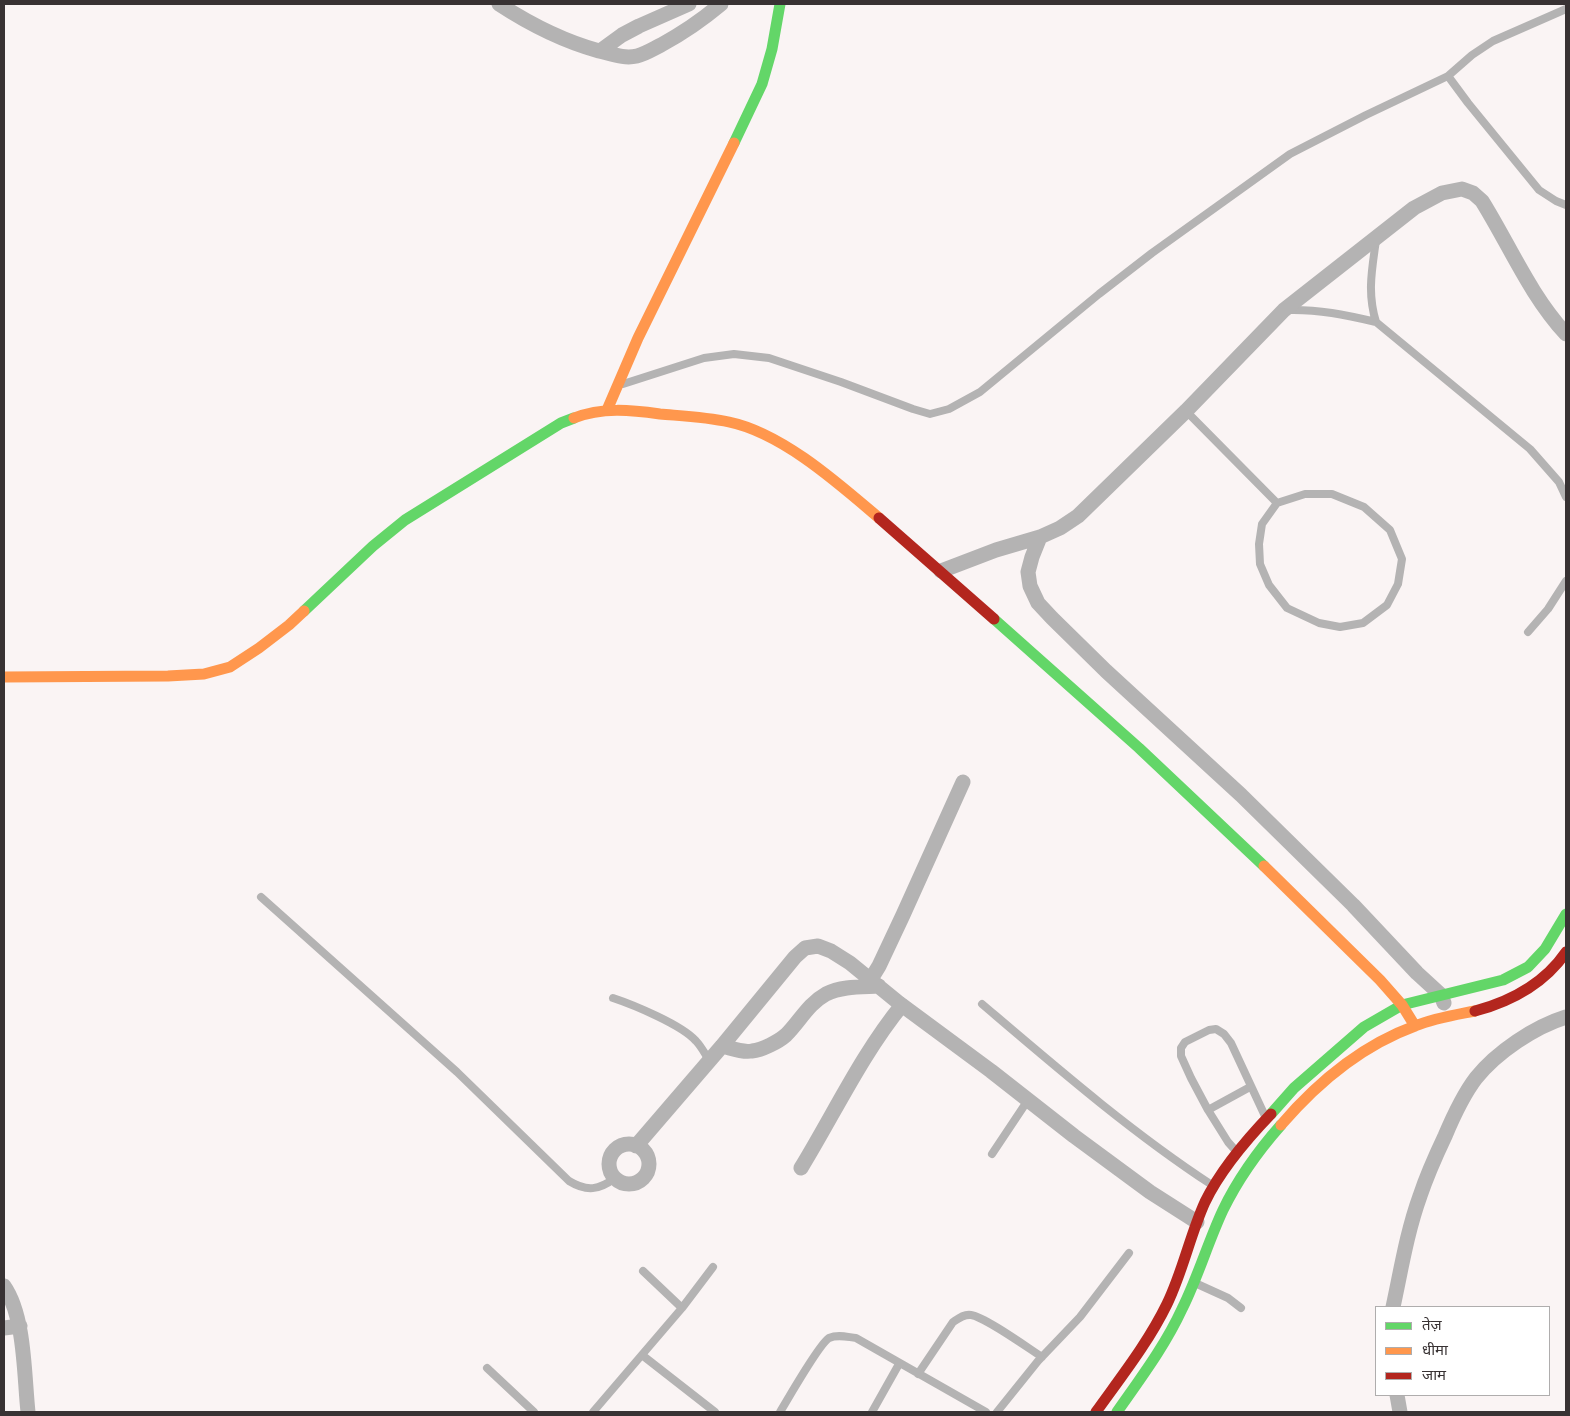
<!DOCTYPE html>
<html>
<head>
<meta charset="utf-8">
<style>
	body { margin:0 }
	#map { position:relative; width:1570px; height:1416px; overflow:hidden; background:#faf4f4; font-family:"DM Sans","Noto Sans Devanagari",sans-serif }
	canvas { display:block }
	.frame { position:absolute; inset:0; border:5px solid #383233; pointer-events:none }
	.legend { position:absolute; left:1375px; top:1306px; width:175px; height:90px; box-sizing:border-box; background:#fff; border:1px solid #afadad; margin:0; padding:6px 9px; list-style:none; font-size:15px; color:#383233 }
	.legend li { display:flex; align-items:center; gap:10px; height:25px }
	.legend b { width:25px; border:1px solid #afadad }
</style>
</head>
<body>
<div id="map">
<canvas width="1570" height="1416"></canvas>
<div class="frame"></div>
<ul class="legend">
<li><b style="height:6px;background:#63d668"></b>तेज़</li>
<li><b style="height:6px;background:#ff974d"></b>धीमा</li>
<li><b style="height:6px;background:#b3261e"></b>जाम</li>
</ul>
</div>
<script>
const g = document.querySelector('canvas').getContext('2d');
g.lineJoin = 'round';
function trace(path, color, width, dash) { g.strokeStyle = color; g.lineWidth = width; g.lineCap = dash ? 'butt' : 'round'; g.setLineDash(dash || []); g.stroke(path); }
trace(new Path2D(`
	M1448,76l20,27 71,87 17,11 10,4
	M1376,240c-4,30 -9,52 0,82l154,127 29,33 7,15
	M1287,310c31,-1 59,5 89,12
	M623,384l81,-26 30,-4 35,4 72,24 72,27 17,5 19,-5 31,-17 119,-98 53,-41 138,-99 76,-39 82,-39 24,-21 21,-14 73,-32
	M1186,411l91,92
	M1305,494h27l32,13 26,23 12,29 -4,25 -11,21 -24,18 -23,4 -21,-4 -32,-15 -18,-23 -9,-21 -1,-20 3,-20 15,-21z
	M1528,632l20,-23 18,-28
	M261,897l196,175 112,109c18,11 30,9 46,-3
	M613,998c21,7 69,27 83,43 5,5 9,13 13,19
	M982,1004c74,63 149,128 230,181
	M1208,1110l42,-23
	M1236,1151l-8,-9 -20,-32 -17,-32 -10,-22v-8l4,-6 24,-12 7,-1 8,5 7,9 34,73
	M992,1154l36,-54
	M643,1271l39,37
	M1195,1283l33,15 13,10
	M642,1355l73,57
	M487,1368l47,44
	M918,1374l35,-52c6,-4 11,-8 18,-7 14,2 57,33 71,42
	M593,1412l89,-104 31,-41
	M780,1412c8,-13 39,-68 49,-74 9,-4 18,-1 27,0l130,74
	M872,1412l27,-48
	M997,1412l41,-51 42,-44 49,-64`), '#b4b3b3', 8);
trace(new Path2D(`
	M499,4c32,21 64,37 100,47 13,3 25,8 38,5 8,-2 16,-7 24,-11 22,-12 41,-25 60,-41
	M600,51l22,-16 17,-9 50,-22
	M1040,537l-8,20 -4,15 2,14 8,17 14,15 54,53 135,124 112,110 64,68 24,22 3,8
	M941,571l55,-21 44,-13 20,-9 18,-12 108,-105 98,-101 130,-102 28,-15 20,-4 11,4 9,8c28,45 48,94 84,133
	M871,979l8,-13 24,-51 60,-133
	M722,1046c9,2 20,7 30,5 10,-1 26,-9 34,-16 14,-14 22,-31 40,-41 16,-8 35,-7 53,-8
	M609 1164a20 20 0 1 1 40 0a20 20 0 1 1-40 0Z
	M636,1146l86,-100 73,-89 10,-9 13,-2 13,5 19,12 49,40 92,68 83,65 76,56 47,30
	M801,1168c33,-54 61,-114 101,-163
	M4,1286c21,30 20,89 24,126
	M1393,1307c8,-37 14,-75 27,-111 7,-21 16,-41 25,-60 8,-19 18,-41 31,-58 21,-26 58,-51 90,-61
	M4,1328l16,-2
	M1397,1395l3,17`), '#b4b3b3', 15);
trace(new Path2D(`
	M734,143l28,-59 10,-35 8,-45
	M304,611l69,-65 32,-26 156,-97 13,-5
	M994,619l145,129 125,118
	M1271,1114l23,-26 70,-61 38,-22 101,-25 25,-13 17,-18 21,-35
	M1117,1412c23,-33 48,-66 65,-103 16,-32 26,-67 41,-99 15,-31 35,-59 58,-85`), '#63d668', 11);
trace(new Path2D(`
	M607,410l31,-72 96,-195
	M574,418c28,-11 57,-8 86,-4 23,2 46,3 69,8 53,11 109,61 150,96
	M4,677l164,-1 36,-2 26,-7 29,-19 30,-23 15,-14
	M1264,866l116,114 22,25 13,21
	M1281,1125c36,-42 82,-80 134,-99 20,-8 40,-11 60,-15`), '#ff974d', 11);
trace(new Path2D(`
	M879,518l115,101
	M1475,1011c37,-10 69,-27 91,-59
	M1096,1412c25,-35 52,-69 71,-108 16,-33 23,-69 38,-102 16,-33 41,-62 66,-88`), '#b3261e', 11);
</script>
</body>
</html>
